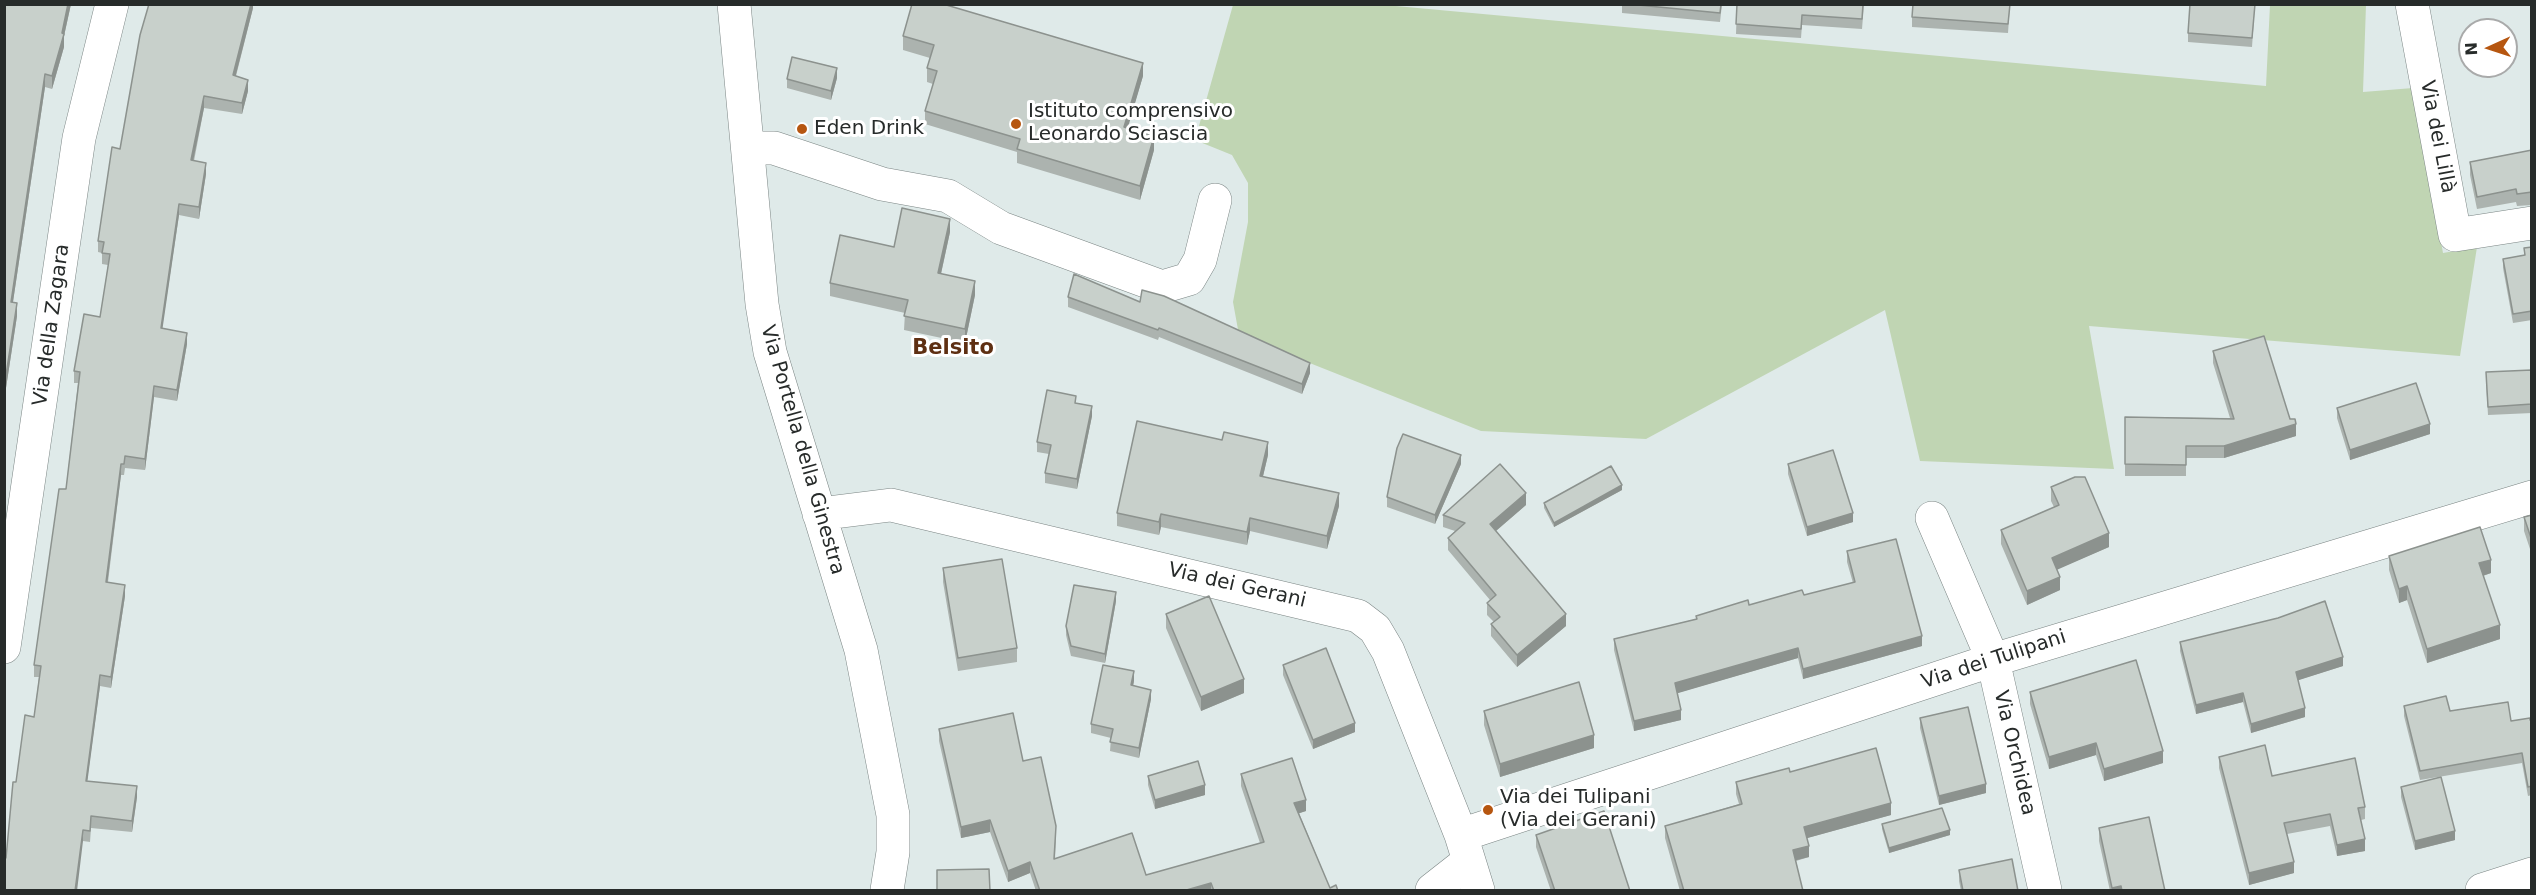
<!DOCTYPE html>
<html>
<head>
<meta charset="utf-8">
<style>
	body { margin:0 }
	#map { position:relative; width:2536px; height:895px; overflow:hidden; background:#dfeae9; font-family:"DejaVu Sans",sans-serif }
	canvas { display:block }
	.frame { position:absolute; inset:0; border:6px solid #272b2a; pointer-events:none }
	.north { position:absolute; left:2458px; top:18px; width:60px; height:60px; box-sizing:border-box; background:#fff; border:2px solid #a9aaaa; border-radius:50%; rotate:267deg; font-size:16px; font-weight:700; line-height:24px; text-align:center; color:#272b2a }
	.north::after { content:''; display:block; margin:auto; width:21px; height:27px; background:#b65610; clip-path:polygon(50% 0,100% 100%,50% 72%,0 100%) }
</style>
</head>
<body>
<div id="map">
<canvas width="2536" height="895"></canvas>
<div class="frame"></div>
<div class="north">N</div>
</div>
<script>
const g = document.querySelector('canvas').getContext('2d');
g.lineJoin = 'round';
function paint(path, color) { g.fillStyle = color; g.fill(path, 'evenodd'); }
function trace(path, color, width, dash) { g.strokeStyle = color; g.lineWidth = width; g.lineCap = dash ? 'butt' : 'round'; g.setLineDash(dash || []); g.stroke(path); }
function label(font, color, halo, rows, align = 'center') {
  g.font = font + ' "DejaVu Sans",sans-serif'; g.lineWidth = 6; g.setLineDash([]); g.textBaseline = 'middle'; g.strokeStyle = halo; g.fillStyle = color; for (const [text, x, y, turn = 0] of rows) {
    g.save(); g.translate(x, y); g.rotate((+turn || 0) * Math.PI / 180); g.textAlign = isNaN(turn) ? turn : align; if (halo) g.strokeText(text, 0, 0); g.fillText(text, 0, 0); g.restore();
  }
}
paint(new Path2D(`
	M1233,5h152l881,81 4,-81h96l-3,87 50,-4 30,165 34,-6 -17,109 -371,-30 25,143 -194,-8 -35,-151 -239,129 -165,-8 -242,-96 -6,-33 15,-80v-39l-16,-28 -37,-15z`), '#c0d5b3');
const minor = new Path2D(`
	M734,4l28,300 8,48 91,298 32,165v37l-6,38
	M2412,4l43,231 77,-12
	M748,148h26l108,36 66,12 53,32 161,59 27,-8 11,-19 15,-60
	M819,514l72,-9 467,111 17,13 13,22 73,184 17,55
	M1932,518l61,142 52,230
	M4,647l75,-509 33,-134
	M1461,835l532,-175 539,-163
	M1432,890l37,-29
	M2482,890l50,-16`);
trace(minor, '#7b8584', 34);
trace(minor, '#fff', 33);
paint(new Path2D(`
	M5,4h66l-7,32v11l-12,42 -7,-2 -32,215 4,14 -13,85z
	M253,4v4l-17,68 12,15 -6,23 -38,-6 -10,53 12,13 -7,45 -20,-4 -17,113 25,16 -10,57 -23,-4 -9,73 -20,-2 -1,7h-3l-13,107 17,14 -14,92 -11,-2 -13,95 50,16 -5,35 -41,-4 -1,14 -7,-1 -77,17 10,-76 18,-65 5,-40h-5v-12l32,-176 12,-106h-4v-12l26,-54 8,-52 -6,-1v-11l-4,-1v-11z
	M1622,4h100l-2,18 -98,-9z
	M1737,4h127l-2,25 -60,-4 -1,13 -65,-4z
	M2010,4l-2,29 -96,-6v-10z
	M2255,4l-3,43 -64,-5v-9z
	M903,36l240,40 -16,52 27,22 -14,50 -123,-37v-11l-92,-28v-13l8,-27 -6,-2v-14l3,-10 -27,-8z
	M837,78l-6,22 -44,-12v-9z
	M2532,150v55l-15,1 -1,-4 -39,7 -7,-34v-13z
	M950,232l-9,42 34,21 -10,48 -61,-13 1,-17 -75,-17v-13l64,-36z
	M2532,247v73l-19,3 -10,-55v-9l21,-4v-7z
	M1068,297l242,76 -8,21 -143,-57 -1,3 -90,-33z
	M2213,351l83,85 -72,22h-38v18h-61v-59l105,1 -17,-55z
	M2532,370v43l-44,2 -2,-34z
	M1076,403l16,13 -15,73 -32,-6v-10l4,-19 -12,-2v-10z
	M2337,408l93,26 -80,26 -13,-42z
	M1268,455l-5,21 76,30 -12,43 -77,-18 -3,14 -86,-18 -2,8 -42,-9v-13z
	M1461,464l-26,60 -48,-17v-10z
	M1788,464l65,58 -46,14 -19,-62z
	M2051,487l58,60 -52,22 3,21 -33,15 -26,-61v-14l53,-23 -3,-6z
	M1622,490l-68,37 -10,-19v-5z
	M1526,505l-30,26 70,95 -49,41 -26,-31v-12l3,-2 -7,-7v-12l3,-3 -42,-50v-12l7,-7 -12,-4v-12z
	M2532,515v40l-8,-24v-14z
	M1847,551l75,95 -119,33 -5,-21 -121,35 4,27 -47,11 -20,-81v-11l82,-20v-3l53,-11 55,-10 49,-12 -6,-21z
	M2389,556l102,17 -8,3 17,63 -73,24 -20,-63 -8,3 -10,-33z
	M943,568l74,80v14l-59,9 -15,-89z
	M1116,601l-11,62 -34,-7 -5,-21v-9z
	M1166,614l78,79 -43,18 -35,-83z
	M2180,642l163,24 -45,14 7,37 -54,16 -8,-31 -47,12 -16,-63z
	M1283,665l72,67 -42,17 -30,-74z
	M1134,681l-1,5 18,13 -12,59 -29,-7 1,-13 -20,-5v-9z
	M2030,692l133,71 -59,18 -8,-26 -47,14 -19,-65z
	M2404,706l46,5 61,10 21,-1v75l-4,1 -6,-33 -102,17 -16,-64z
	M1484,711l110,37 -94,29 -16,-52z
	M1920,718l66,75 -47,12 -19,-77z
	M939,729l84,32 33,76 -1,22 91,16 114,-32 -19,-57v-12l65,37 -7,2 31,75 8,3h-302l-6,-18 -22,9 -18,-50 -29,6 -22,-97z
	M2219,757l146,50v12l-4,1 4,31 -28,5 -7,-30 -43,8 7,39 -45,12 -30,-117z
	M1790,772l101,43 -84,23 2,19 -13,4 7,30h-123l-15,-53v-12l74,-22 -3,-10v-12z
	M1148,776l57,19 -50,14 -7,-24z
	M2401,787l54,53 -40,10 -14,-53z
	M1882,824l68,11 -61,18 -7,-24z
	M2099,828l66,63h-55l-11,-50z
	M1536,835l94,56h-79l-15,-44z
	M1959,870l59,21h-57l-2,-10z`), '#acb3af');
paint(new Path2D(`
	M68,4h3l-7,32v11l-12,42v-13z
	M251,4h2v4l-20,78v-11z
	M1143,63v13l-19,65v-14z
	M837,68v10l-6,22v-9z
	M45,74v13l-34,228v-13z
	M248,80v11l-6,23v-11z
	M204,96v12l-13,63v-11z
	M1154,136v14l-14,50v-14z
	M206,163v11l-7,45v-12z
	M179,204v11l-18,124v-11z
	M950,219v13l-12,55v-14z
	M975,281v14l-10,48v-14z
	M17,303v13l-13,85v-13z
	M187,333v11l-10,57v-11z
	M1310,363v10l-8,21v-10z
	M154,386v11l-9,73v-11z
	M1092,406v10l-15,73v-10z
	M2296,424v12l-72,22v-12z
	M2430,424v10l-80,26v-10z
	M1268,442v13l-8,34v-13z
	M1461,455v9l-26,60v-9z
	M121,464v11l-15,118v-11z
	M1622,485v5l-68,37v-4z
	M1339,493v13l-12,43v-13z
	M1526,493v12l-36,31v-12z
	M1853,513v9l-46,14v-9z
	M1161,514v13l-2,8v-13z
	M1250,518v13l-3,14v-13z
	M2109,533v14l-57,25v-14z
	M2491,560v13l-12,4v-14z
	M2060,577v13l-33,15v-14z
	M125,585v11l-14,92v-11z
	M2407,586v14l-8,3v-14z
	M1116,592v9l-11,62v-9z
	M1566,614v12l-49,41v-12z
	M2500,625v14l-73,24v-14z
	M1922,636v10l-119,33v-10z
	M1798,648v10l-123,36v-11z
	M2343,657v9l-47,15v-9z
	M1134,671v10l-3,14v-10z
	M100,675v11l-14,106v-11z
	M1244,679v14l-43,18v-14z
	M1151,690v9l-12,59v-10z
	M2243,693v9l-47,12v-9z
	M2305,708v9l-54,16v-9z
	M1681,710v10l-47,11v-10z
	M1355,723v9l-42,17v-9z
	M1594,735v13l-94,29v-13z
	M2096,743v12l-47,14v-12z
	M2163,751v12l-59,18v-12z
	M1986,784v9l-47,12v-9z
	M1205,785v10l-50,14v-9z
	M137,786v11l-5,35v-11z
	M1306,800v11l-12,4v-12z
	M1891,803v12l-87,24v-12z
	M990,820v12l-29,6v-11z
	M83,830v11l-6,50h-2z
	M1950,830v5l-61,18v-5z
	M2455,831v9l-40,10v-9z
	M2365,839v12l-28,5v-11z
	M1809,846v11l-16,4v-11z
	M1030,862v11l-22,9v-11z
	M2294,862v11l-45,12v-12z
	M1211,883v8h-28z
	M2121,886v5h-9v-3z`), '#8c928e');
const building = new Path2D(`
	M5,4h63l-6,29 2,1 -12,42 -7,-2 -34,228 6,1 -13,85z
	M149,4h102l-18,71 15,5 -6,23 -38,-7 -13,64 15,3 -7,44 -20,-3 -18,124 26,5 -10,57 -23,-4 -9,73 -20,-3 -1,8h-3l-15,118 19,3 -14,92 -11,-2 -14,106 51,5 -5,35 -41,-5 -1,15 -7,-1 -8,61h-71v-33h2l7,-76h3l9,-67 9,2 7,-51 -7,-1 25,-176h7l14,-117 -6,-1 10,-57 16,3 10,-63 -8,-1 2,-11 -6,-1 14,-94 8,2 20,-114z
	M912,4h31l200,59 -19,64 30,9 -14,50 -123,-37 3,-10 -95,-28 12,-40 -10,-3 7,-23 -31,-9z
	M1628,4h93l-1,9z
	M1737,4h126l-1,15 -60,-4 -1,14 -65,-5z
	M1913,4h97l-2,20 -96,-7z
	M2190,4h65l-3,34 -64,-5z
	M792,57l45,11 -6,23 -44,-12z
	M2532,150v42l-15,2 -1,-5 -39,8 -7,-35z
	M902,208l48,11 -12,54 37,8 -10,48 -61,-13 4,-16 -78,-17 10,-48 54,12z
	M2532,247v64l-19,3 -10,-55 22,-4 -1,-7z
	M1074,274l66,28 2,-12 22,6 146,67 -8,21 -143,-56 -1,2 -90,-33z
	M2264,336l26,83h5l1,5 -72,22h-38v19l-61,-1v-47l109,2 -21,-68z
	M2532,370v34l-44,3 -2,-35z
	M2416,383l14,41 -80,26 -13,-42z
	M1047,390l29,6 -1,7 17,3 -15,73 -32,-6 6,-28 -14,-3z
	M1137,421l85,19 2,-8 44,10 -8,34 79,17 -12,43 -77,-18 -3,14 -86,-18 -2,8 -42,-9z
	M1403,434l58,21 -26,60 -48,-18 10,-49z
	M1833,450l20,63 -46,14 -19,-63z
	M1500,464l26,29 -36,31 76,90 -49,41 -26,-31 9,-7 -13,-14 9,-8 -48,-57 17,-15 -22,-8z
	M1611,466l11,19 -68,38 -10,-20z
	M2075,477h10l24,56 -57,25 8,19 -33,14 -26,-61 58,-25 -8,-18z
	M2532,515v26l-8,-24z
	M2480,527l11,33 -12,3 21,62 -73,24 -20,-63 -8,3 -10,-33z
	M1896,539l26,97 -119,33 -5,-21 -123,35 6,27 -47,11 -20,-82 83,-20 -1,-3 52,-16 1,5 53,-15 2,5 51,-13 -8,-31z
	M1002,559l15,89 -59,10 -15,-90z
	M1074,585l42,7 -11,62 -34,-8 -5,-20z
	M1209,596l35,83 -43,18 -35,-83z
	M2325,601l18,56 -47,15 9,36 -54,16 -8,-31 -47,12 -16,-63 98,-24z
	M1326,648l29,75 -42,17 -30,-75z
	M2136,660l27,91 -59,18 -8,-26 -47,14 -19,-65z
	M1103,665l31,6 -3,14 20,5 -12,58 -29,-6 3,-13 -22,-5z
	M1579,682l15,53 -94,29 -16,-53z
	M2446,696l4,15 58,-9 3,19 19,-3v2h2v66l-4,1 -6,-34 -102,18 -16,-65z
	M1968,707l18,77 -47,12 -19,-78z
	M1013,713l10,48 18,-4 15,69 -2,33 78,-26 14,42 118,-33 -23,-68 51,-16 14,42 -12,3 36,85 6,-3 2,6h-124l-3,-8 -28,8h-143l-10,-29 -22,9 -18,-51 -29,7 -22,-98z
	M2265,745l7,31 83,-18 10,49 -7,1 7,31 -28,6 -7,-31 -46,9 10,39 -45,11 -30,-116z
	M1876,748l15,55 -87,24 5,19 -16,4 10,41h-119l-19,-65 77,-22 -6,-22 53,-14 1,4z
	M1198,761l7,24 -50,15 -7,-24z
	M2441,777l14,54 -40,10 -14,-54z
	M1942,808l8,22 -61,18 -7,-24z
	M1604,811l26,80h-75l-19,-56z
	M2149,817l16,74h-43l-1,-5 -9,2 -13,-60z
	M2012,859l6,32h-55l-4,-21z
	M989,869l1,22h-53v-21z`);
paint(building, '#c8d0cb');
trace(building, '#8c928e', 1.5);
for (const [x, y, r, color] of [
	[1016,124,6,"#b65610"],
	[802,129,6,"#b65610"],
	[1488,810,6,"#b65610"]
]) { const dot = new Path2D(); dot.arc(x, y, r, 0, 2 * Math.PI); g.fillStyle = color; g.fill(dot); trace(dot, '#fff', 2); }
label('20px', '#272b2a', '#fff', [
	["Istituto comprensivo",1028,112],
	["Leonardo Sciascia",1028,135],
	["Eden Drink",814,129],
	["Via dei Tulipani",1500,798],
	["(Via dei Gerani)",1500,821]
], 'left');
label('20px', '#272b2a', '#fff', [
	["Via dei Lillà",2437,137,79],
	["Via della Zagara",52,325,-82],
	["Via Portella della Ginestra",802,450,74],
	["Via dei Gerani",1237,586,13],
	["Via dei Tulipani",1994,660,-18],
	["Via Orchidea",2014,753,77]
]);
label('bold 21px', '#5e2f12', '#fff', [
	["Belsito",953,349]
]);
</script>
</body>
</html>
